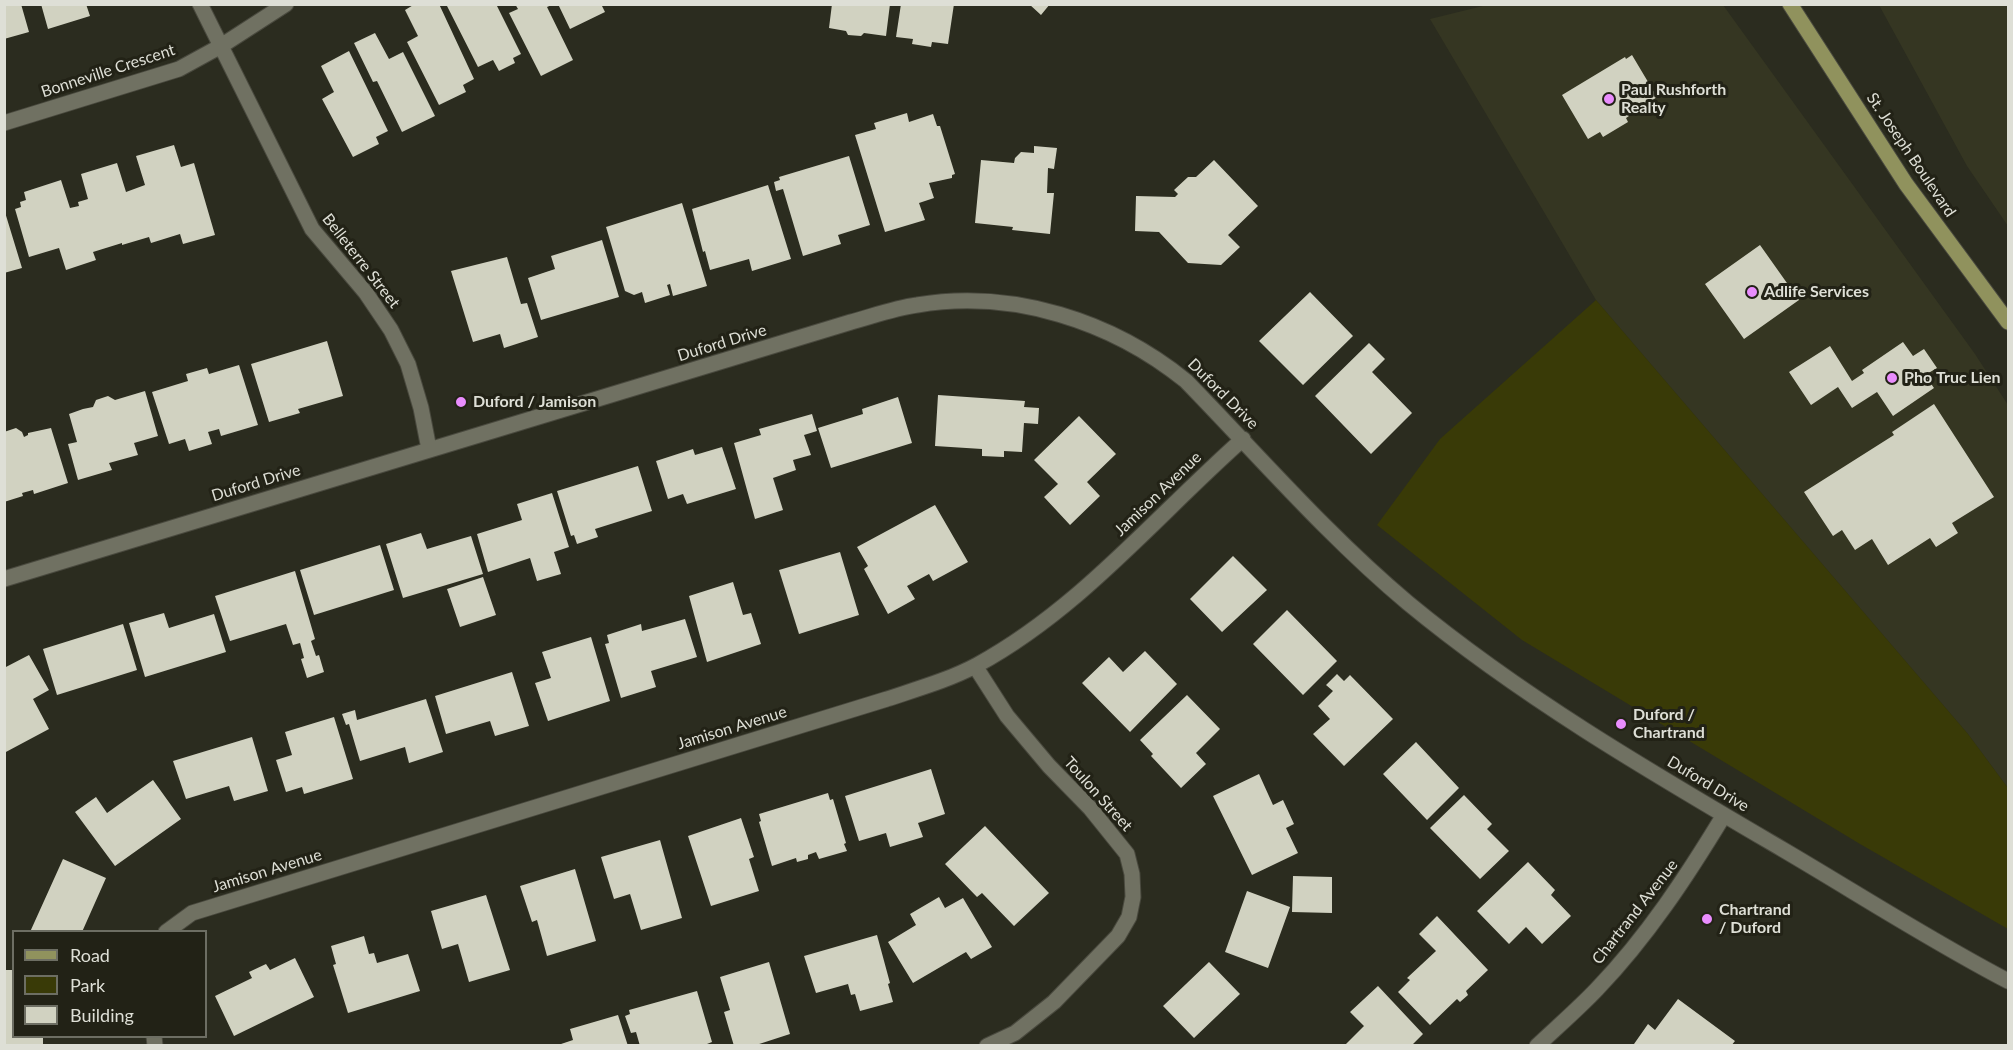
<!DOCTYPE html>
<html>
<head>
<meta charset="utf-8">
<style>
	body { margin:0 }
	#map { position:relative; width:2013px; height:1050px; overflow:hidden; background:#2b2c1f; font-family:Lato,sans-serif }
	canvas { display:block }
	.frame { position:absolute; inset:0; border:6px solid #dedfd6; pointer-events:none }
	.legend { position:absolute; left:12px; top:930px; width:195px; height:108px; box-sizing:border-box; background:#222216; border:2px solid #6d6e63; margin:0; padding:8px 10px; list-style:none; font-size:18px; color:#dedfd6 }
	.legend li { display:flex; align-items:center; gap:12px; height:30px }
	.legend b { width:30px; border:2px solid #6d6e63 }
</style>
</head>
<body>
<div id="map">
<canvas width="2013" height="1050"></canvas>
<div class="frame"></div>
<ul class="legend">
<li><b style="height:8px;background:#90925d"></b>Road</li>
<li><b style="height:16px;background:#393a07"></b>Park</li>
<li><b style="height:16px;background:#d1d2c1"></b>Building</li>
</ul>
</div>
<script>
const g = document.querySelector('canvas').getContext('2d');
g.lineJoin = 'round';
function paint(path, color) { g.fillStyle = color; g.fill(path, 'evenodd'); }
function trace(path, color, width, dash) { g.strokeStyle = color; g.lineWidth = width; g.lineCap = dash ? 'butt' : 'round'; g.setLineDash(dash || []); g.stroke(path); }
function label(font, color, halo, rows, align = 'center') {
  g.font = font + ' Lato,sans-serif'; g.lineWidth = 6; g.setLineDash([]); g.textBaseline = 'middle'; g.strokeStyle = halo; g.fillStyle = color; for (const [text, x, y, turn = 0] of rows) {
    g.save(); g.translate(x, y); g.rotate((+turn || 0) * Math.PI / 180); g.textAlign = isNaN(turn) ? turn : align; if (halo) g.strokeText(text, 0, 0); g.fillText(text, 0, 0); g.restore();
  }
}
paint(new Path2D(`
	M1491,4l232,1 252,349 33,51v383l-40,-54 -372,-434 -166,-281z
	M1879,5h129v221l-41,-60z`), '#353622');
paint(new Path2D(`
	M1596,300l372,434 40,54v141l-148,-85 -338,-204 -145,-115 63,-86z`), '#393a07');
paint(new Path2D(`
	M4,4h17l8,28 -25,7z
	M41,4h45l4,12 -42,13z
	M415,4h24l35,75 -11,6 3,7 -27,13 -32,-63 11,-6 -13,-26z
	M446,4h50l25,50 -8,4 2,5 -16,8 -6,-11 -15,7z
	M515,4h39l-7,3 26,53 -32,16 -32,-63 9,-4z
	M558,4h43l4,8 -35,17z
	M832,4h58l-4,32 -22,-3 -3,3 -13,-1 -2,-4 -17,-3z
	M901,4h53l-6,40 -16,-2 -1,5 -19,-3 1,-5 -17,-2z
	M1029,4h21l-9,11z
	M375,33l14,26 14,-7 32,64 -33,16 -25,-51 -4,1 -19,-39z
	M349,51l39,80 -12,6 3,7 -26,13 -31,-58 12,-7 -13,-26z
	M1632,55l25,42 -31,21 2,4 -25,15 -3,-5 -12,7 -26,-44 63,-38 1,2z
	M907,113l2,9 24,-8 4,12h3l15,48 -3,1v3l-23,5 5,15 -15,5 6,17 -40,12 -30,-97 21,-6 -2,-6z
	M174,145l7,22 13,-4 21,72 -32,9 -3,-10 -29,9 -2,-6 -27,8v-2l-29,9 3,8 -30,10 -7,-22 -30,9 -14,-48 6,-2 -1,-5 6,-2 -2,-8 37,-12 9,28 9,-2 -1,-4 10,-3 -7,-25 36,-11 9,29 19,-7 -9,-29z
	M1034,146l23,2 -3,21 -6,-1 -1,25h7l-4,41 -38,-4 1,-3 -38,-4 6,-63 33,3 1,-5 6,-6 13,1z
	M849,156l21,69 -32,10 3,9 -38,12 -20,-67 -7,2 -2,-9 6,-2 -1,-3z
	M1214,160l44,46 -30,29 12,12 -19,18 -33,-2 -29,-31 -24,-1 1,-35 39,1 3,-3 -4,-4 14,-13h8z
	M768,185l23,74 -39,12 -3,-12 -39,11 -5,-19 -2,1 -11,-43z
	M682,203l25,83 -34,10 -3,-12 -3,1 3,10 -25,8 -3,-11 -8,3 -9,-4 -19,-64z
	M4,209l18,59 -18,5z
	M602,240l17,57 -78,23 -13,-42 27,-9 -4,-13z
	M1760,245l39,55 -55,39 -39,-55z
	M507,257l14,47 6,-1 11,34 -34,11 -4,-14 -27,8 -22,-71z
	M1310,292l43,44 -50,49 -44,-44z
	M327,341l16,55 -45,13 2,4 -31,9 -18,-58z
	M1903,342l10,14 11,-7 13,19 -12,7 9,13 -41,28 -16,-24 -25,16 -14,-21 -27,18 -22,-33 41,-26 22,35 12,-8 -2,-3z
	M1369,343l16,16 -13,13 40,41 -41,41 -56,-58z
	M239,365l19,60 -37,11 -2,-7 -11,3 4,12 -23,7 -4,-12 -16,5 -17,-52 36,-11 -2,-7 21,-6 2,6z
	M145,391l13,45 -24,7 4,12 -29,8 3,7 -34,10 -10,-36 9,-2 -8,-28 14,-5 10,-2 3,-7 12,-4 7,4z
	M938,395l87,6 -1,6 15,1 -1,16 -14,-1 -2,29 -18,-1v6l-22,-1v-7l-47,-3z
	M898,397l14,46 -81,25 -13,-40 45,-14 -1,-5z
	M1934,404l60,93 -42,26 6,10 -22,14 -6,-9 -42,27 -16,-26 -17,11 -13,-20 -9,6 -29,-44 90,-57 -2,-3z
	M812,414l5,17 -13,4 7,20 -18,5 3,10 -23,8 10,32 -28,9 -21,-76 27,-8 -2,-6z
	M1079,416l37,38 -29,28 13,14 -30,29 -26,-28 14,-13 -24,-24z
	M16,428l6,4 2,5 4,-2v-2l23,-5 17,55 -34,11 -1,-4 -11,3 1,3 -19,6v-70z
	M722,447l14,42 -49,15 -4,-10 -15,5 -12,-38 37,-12 2,6z
	M638,466l14,45 -57,18 3,8 -21,7 -3,-9 -3,1 -14,-45z
	M552,493l17,54 -15,5 7,22 -24,7 -7,-23 -42,14 -11,-38 45,-14 -5,-16z
	M935,505l33,57 -35,19 -4,-7 -22,12 8,13 -27,15 -24,-45 4,-3 -11,-19z
	M421,533l6,16 44,-13 12,38 -80,24 -17,-54z
	M380,545l14,45 -80,25 -14,-45z
	M840,552l19,63 -60,19 -20,-64z
	M1233,556l34,34 -45,42 -32,-33z
	M295,571l20,68 -4,2 5,15 3,-1 5,17 -17,6 -6,-19 3,-1 -4,-15 -7,2 -7,-21 -56,17 -15,-45z
	M483,577l13,38 -36,12 -13,-38z
	M733,582l10,33 8,-2 10,31 -54,18 -18,-66z
	M1287,610l50,51 -34,34 -50,-51z
	M164,613l5,15 45,-14 12,38 -81,25 -16,-54z
	M685,619l12,38 -46,14 5,16 -35,11 -16,-54 4,-1 -2,-8 34,-11 1,7z
	M123,624l14,46 -80,25 -14,-46z
	M591,637l19,64 -62,20 -13,-38 16,-5 -9,-26z
	M1145,651l32,33 -47,48 -48,-49 27,-26 14,15z
	M29,655l20,35 -16,9 16,30 -45,24v-85z
	M512,672l17,54 -34,10 -5,-15 -44,13 -11,-38z
	M1337,674l7,7 6,-6 43,44 -49,47 -31,-32 17,-15 -12,-13 15,-15 -7,-6z
	M1187,695l33,34 -24,24 10,11 -25,24 -30,-32 2,-2 -13,-14z
	M426,699l17,53 -34,11 -4,-16 -45,14 -11,-37 -3,1 -4,-11 13,-4 2,10z
	M334,717l19,62 -49,15 -2,-7 -16,5 -10,-32 16,-5 -7,-23z
	M252,737l16,54 -34,10 -5,-15 -43,13 -13,-38z
	M1416,742l43,46 -32,32 -44,-46z
	M931,769l14,45 -27,9 5,14 -33,10 -4,-14 -27,8 -14,-45z
	M1259,774l14,31 10,-5 11,24 -8,4 12,25 -46,22 -39,-79z
	M153,780l28,39 -66,47 -40,-54 21,-15 11,16z
	M828,793l2,7 3,-1 13,44 -2,1 3,7 -28,8 -3,-7 -8,3v4l-11,3 -1,-4 -24,8 -13,-44 2,-1 -2,-7z
	M1464,795l28,29 -5,5 22,22 -29,28 -50,-51z
	M741,818l13,39 -5,2 10,32 -48,15 -23,-70z
	M985,826l64,67 -35,33 -32,-33 -5,4 -32,-33z
	M660,840l22,78 -41,12 -11,-36 -16,5 -13,-42z
	M63,859l43,19 -24,54h-52z
	M1528,862l27,28 -4,5 20,21 -29,28 -16,-17 -17,17 -32,-33z
	M575,869l21,72 -49,15 -10,-36 -5,2 -12,-36z
	M1293,876l39,1v36l-40,-1z
	M1247,891l43,16 -22,61 -43,-16z
	M486,895l24,75 -41,12 -11,-38 -16,5 -11,-38z
	M939,897l6,11 18,-10 29,49 -21,12 -5,-7 -53,31 -25,-41 28,-17 -6,-11z
	M1437,916l51,54 -22,21 2,4 -8,7 -3,-3 -27,26 -32,-33 12,-12 -3,-2 29,-27 -17,-17z
	M877,935l13,48 -2,1 5,18 -33,9 -5,-17 -4,1 -3,-11 -32,9 -12,-37z
	M364,936l5,18 5,-1 3,10 31,-9 12,37 -72,22 -15,-48 3,-1 -5,-18z
	M295,958l19,39 -80,39 -19,-40 37,-18 -3,-6 17,-8 4,6z
	M769,962l21,72 -37,12h-19l-10,-34 6,-2 -10,-33z
	M1209,962l31,32 -46,44 -31,-32z
	M5,970h9v66h29v10h-38z
	M1378,986l45,48 -12,12h-67l20,-20 -14,-14z
	M697,991l15,51 -10,4h-62l-4,-14 -5,1 -6,-17 5,-2 -1,-4z
	M1678,999l57,42 -4,5h-95l-2,-2 14,-20 7,6z
	M618,1015l10,31h-73l18,-6 -3,-11z`), '#d1d2c1');
const minor = new Path2D(`
	M200,4l112,225 54,64 25,37 17,34 13,44 8,41
	M4,123l175,-54 42,-23 65,-42
	M4,579l847,-257c22,-6 44,-14 66,-17 96,-16 195,16 269,76 73,75 142,155 222,222 115,95 246,171 374,246 75,44 149,92 226,132
	M975,666l32,50 42,50 41,42 37,46 5,20 1,23 -4,20 -11,19 -64,66 -39,31 -28,13
	M166,932l26,-19 695,-214c30,-10 62,-19 90,-34 103,-56 179,-149 266,-226
	M154,1036l1,10
	M1537,1046c20,-19 41,-37 60,-57 50,-52 90,-113 127,-174`);
const major = new Path2D(`
	M1790,4l116,180 102,138`);
trace(minor, '#49493e', 17);
trace(major, '#49493e', 17);
trace(minor, '#707162', 15);
trace(major, '#90925d', 15);
for (const [x, y, r, color] of [
	[1609,99,6,"#e98dfd"],
	[1752,292,6,"#e98dfd"],
	[1892,378,6,"#e98dfd"],
	[461,402,6,"#e98dfd"],
	[1621,724,6,"#e98dfd"],
	[1707,919,6,"#e98dfd"]
]) { const dot = new Path2D(); dot.arc(x, y, r, 0, 2 * Math.PI); g.fillStyle = color; g.fill(dot); trace(dot, '#222216', 2); }
label('16px', '#dedfd6', '#222216', [
	["Bonneville Crescent",108,71,-18],
	["St. Joseph Boulevard",1911,155,56],
	["Belleterre Street",361,261,52],
	["Duford Drive",722,343,-17],
	["Duford Drive",1223,394,45],
	["Duford Drive",256,483,-17],
	["Jamison Avenue",1158,494,-44],
	["Jamison Avenue",732,728,-17],
	["Duford Drive",1708,784,31],
	["Toulon Street",1098,794,48],
	["Jamison Avenue",267,871,-17],
	["Chartrand Avenue",1635,912,-52]
]);
label('bold 16px', '#dedfd6', '#222216', [
	["Paul Rushforth",1621,90],
	["Realty",1621,108],
	["Adlife Services",1764,292],
	["Pho Truc Lien",1904,378],
	["Duford / Jamison",473,402],
	["Duford /",1633,715],
	["Chartrand",1633,733],
	["Chartrand",1719,910],
	["/ Duford",1719,928]
], 'left');
</script>
</body>
</html>
